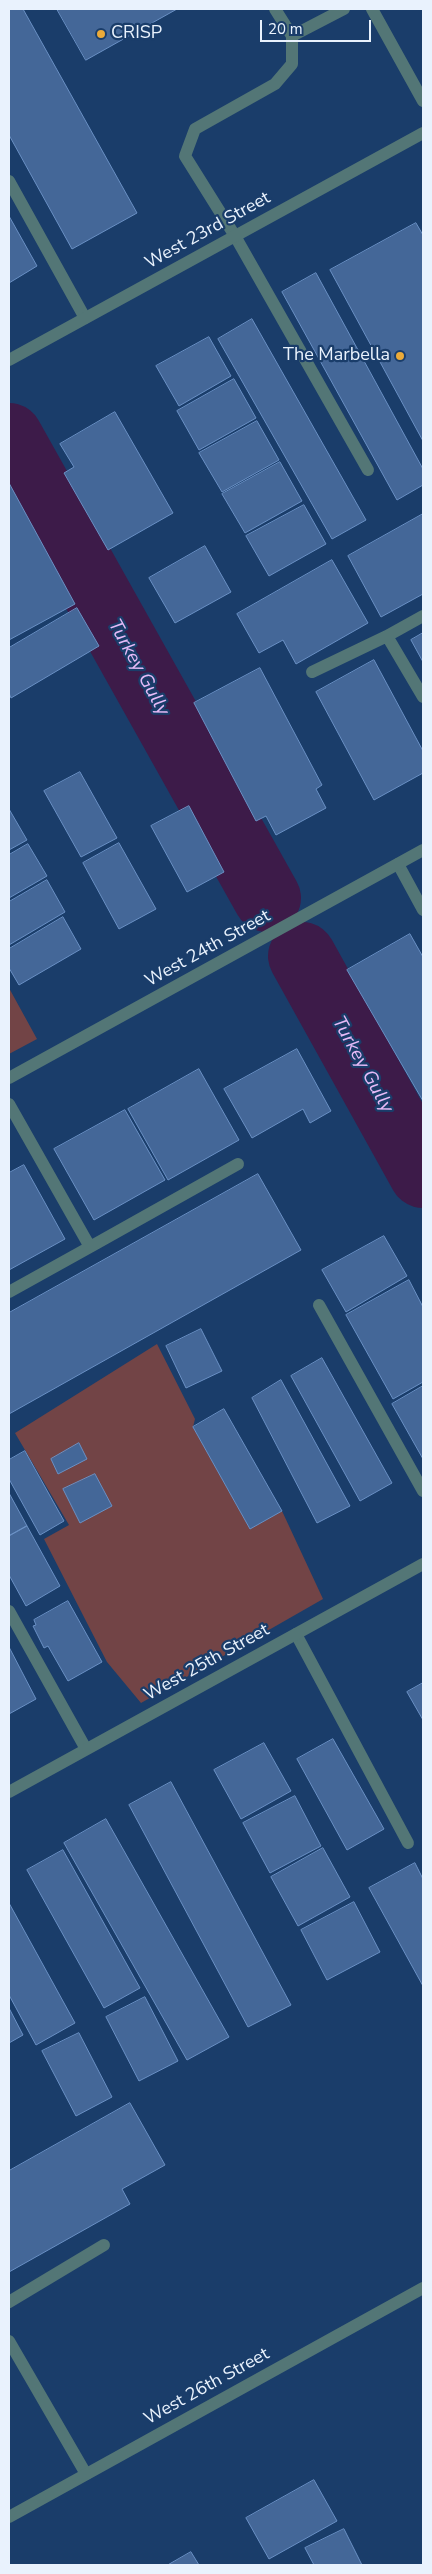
<!DOCTYPE html>
<html>
<head>
<meta charset="utf-8">
<style>
	body { margin:0 }
	#map { position:relative; width:432px; height:2574px; overflow:hidden; background:#1a3d6a; font-family:"Nunito Sans",sans-serif }
	canvas { display:block }
	.frame { position:absolute; inset:0; border:10px solid #e9f2fd; pointer-events:none }
	.scale { position:absolute; left:260px; top:20px; width:111px; height:22px; box-sizing:border-box; border:2px solid #e9f2fd; border-top:0; padding-left:6px; font-size:15px; line-height:18px; white-space:nowrap; color:#e9f2fd; -webkit-text-stroke:4px #1a3d6a; paint-order:stroke }
</style>
</head>
<body>
<div id="map">
<canvas width="432" height="2574"></canvas>
<div class="frame"></div>
<div class="scale">20 m</div>
</div>
<script>
const g = document.querySelector('canvas').getContext('2d');
g.lineJoin = 'round';
function paint(path, color) { g.fillStyle = color; g.fill(path, 'evenodd'); }
function trace(path, color, width, dash) { g.strokeStyle = color; g.lineWidth = width; g.lineCap = dash ? 'butt' : 'round'; g.setLineDash(dash || []); g.stroke(path); }
function label(font, color, halo, rows, align = 'center') {
  g.font = font + ' "Nunito Sans",sans-serif'; g.lineWidth = 4.5; g.setLineDash([]); g.textBaseline = 'middle'; g.strokeStyle = halo; g.fillStyle = color; for (const [text, x, y, turn = 0] of rows) {
    g.save(); g.translate(x, y); g.rotate((+turn || 0) * Math.PI / 180); g.textAlign = isNaN(turn) ? turn : align; if (halo) g.strokeText(text, 0, 0); g.fillText(text, 0, 0); g.restore();
  }
}
paint(new Path2D(`
	M9,988l28,51 -28,15z
	M157,1344l38,75 -2,8 57,102 32,-18 41,88 -182,104 -34,-41 -63,-123 25,-14 -54,-92z`), '#724446');
trace(new Path2D(`
	M9,437l258,461
	M302,956l121,218`), '#3d1b49', 68);
const building = new Path2D(`
	M9,9h14l114,204 -65,36 -63,-114z
	M57,9h120l-91,51z
	M9,216l28,50 -28,17z
	M416,223l7,12v206l-93,-171z
	M316,273l107,196v16l-26,15 -115,-208z
	M252,319l114,201 -34,19 -114,-200z
	M209,337l22,39 -52,30 -23,-40z
	M234,379l22,39 -57,32 -22,-39z
	M115,412l58,101 -65,37 -44,-77 10,-6 -14,-23z
	M257,421l22,39 -57,32 -23,-39z
	M280,462l22,39 -57,32 -23,-39z
	M9,483l66,121 -66,36z
	M304,505l22,39 -57,32 -23,-40z
	M423,514v80l-42,23 -33,-61z
	M205,546l26,46 -56,31 -26,-45z
	M332,560l36,63 -72,41 -13,-24 -24,13 -22,-39z
	M77,608l22,38 -88,52 -2,-5v-45z
	M423,633v29l-12,-22z
	M374,660l49,91v22l-49,27 -58,-108z
	M260,668l62,117 -6,4 10,19 -50,27 -10,-19 -10,5 -62,-118z
	M80,772l37,66 -36,19 -37,-66z
	M189,806l35,66 -37,20 -36,-66z
	M9,809l18,31 -18,10z
	M119,843l37,66 -37,20 -36,-66z
	M28,844l19,32 -38,22v-43z
	M47,880l18,32 -56,33v-43z
	M63,917l18,32 -62,36 -10,-17v-19z
	M410,934l13,23v144l-76,-131z
	M297,1049l34,62 -21,12 -7,-14 -51,29 -28,-49z
	M199,1069l40,71 -71,40 -40,-71z
	M125,1110l40,70 -71,40 -40,-71z
	M24,1165l41,74 -56,31v-97z
	M258,1174l43,76 -292,164v-101z
	M384,1236l23,40 -61,36 -24,-42z
	M409,1280l14,27v75l-30,17 -47,-84z
	M201,1329l21,42 -36,17 -20,-42z
	M322,1358l70,125 -32,18 -69,-125z
	M281,1380l69,126 -33,17 -65,-125z
	M423,1386v73l-31,-55z
	M224,1409l58,102 -32,18 -57,-102z
	M79,1443l8,16 -29,15 -7,-15z
	M25,1451l39,70 -24,14 -31,-56v-19z
	M95,1474l17,32 -32,17 -17,-34z
	M9,1493l18,33 -18,10z
	M27,1526l33,60 -34,20 -17,-31v-39z
	M68,1601l34,61 -34,19 -20,-35 -4,2 -11,-22 3,-1 -2,-5z
	M9,1647l27,52 -27,15z
	M423,1683v37l-16,-28z
	M333,1739l51,90 -37,21 -50,-91z
	M264,1743l27,48 -50,28 -27,-49z
	M171,1782l120,223 -43,22 -119,-222z
	M295,1796l26,50 -51,27 -27,-50z
	M106,1819l123,218 -42,23 -123,-217z
	M323,1848l27,49 -52,29 -27,-49z
	M63,1850l77,138 -36,20 -77,-138z
	M415,1863l8,16v107l-54,-98z
	M354,1902l26,50 -53,28 -26,-50z
	M9,1903l66,120 -39,22 -27,-50z
	M145,1997l33,64 -39,20 -33,-64z
	M9,2008l14,27 -14,8z
	M79,2033l33,64 -36,19 -34,-65z
	M130,2103l35,62 -43,24 8,15 -121,68v-101z
	M314,2480l23,41 -68,38 -23,-41z
	M344,2529l18,36h-48l-9,-17z
	M191,2552l8,13h-31z`);
paint(building, '#446798');
trace(building, '#6a90c4', 1);
trace(new Path2D(`
	M275,9l17,27v28l-17,20 -80,45 -10,27 50,80 133,234
	M292,36l52,-27
	M9,181l76,137
	M387,636l36,-20
	M312,672l75,-36 36,61
	M398,864l25,46
	M9,1104l81,143 148,-83
	M9,1292l81,-45
	M319,1305l104,186
	M9,1611l77,138
	M296,1634l112,209
	M9,2302l95,-57
	M9,2341l77,133`), '#537676', 12);
trace(new Path2D(`
	M372,9l51,92
	M9,360l414,-227
	M9,1792l414,-228
	M9,2517l414,-229`), '#537676', 12);
trace(new Path2D(`
	M9,1078l414,-228`), '#537676', 12);
for (const [x, y, r, color] of [
	[101,34,5,"#ebaa39"],
	[400,356,5,"#ebaa39"]
]) { const dot = new Path2D(); dot.arc(x, y, r, 0, 2 * Math.PI); g.fillStyle = color; g.fill(dot); trace(dot, '#1a3d6a', 2); }
label('18px', '#e9f2fd', '#1a3d6a', [
	["CRISP",111,34],
	["The Marbella",390,356,"right"]
], 'left');
label('18px', '#e9f2fd', '#1a3d6a', [
	["West 23rd Street",208,231,-29],
	["West 24th Street",208,949,-29],
	["West 25th Street",207,1663,-29],
	["West 26th Street",207,2387,-29]
]);
label('italic 19px', '#e6baf7', '#1a3d6a', [
	["Turkey Gully",138,668,61],
	["Turkey Gully",362,1065,61]
]);
</script>
</body>
</html>
